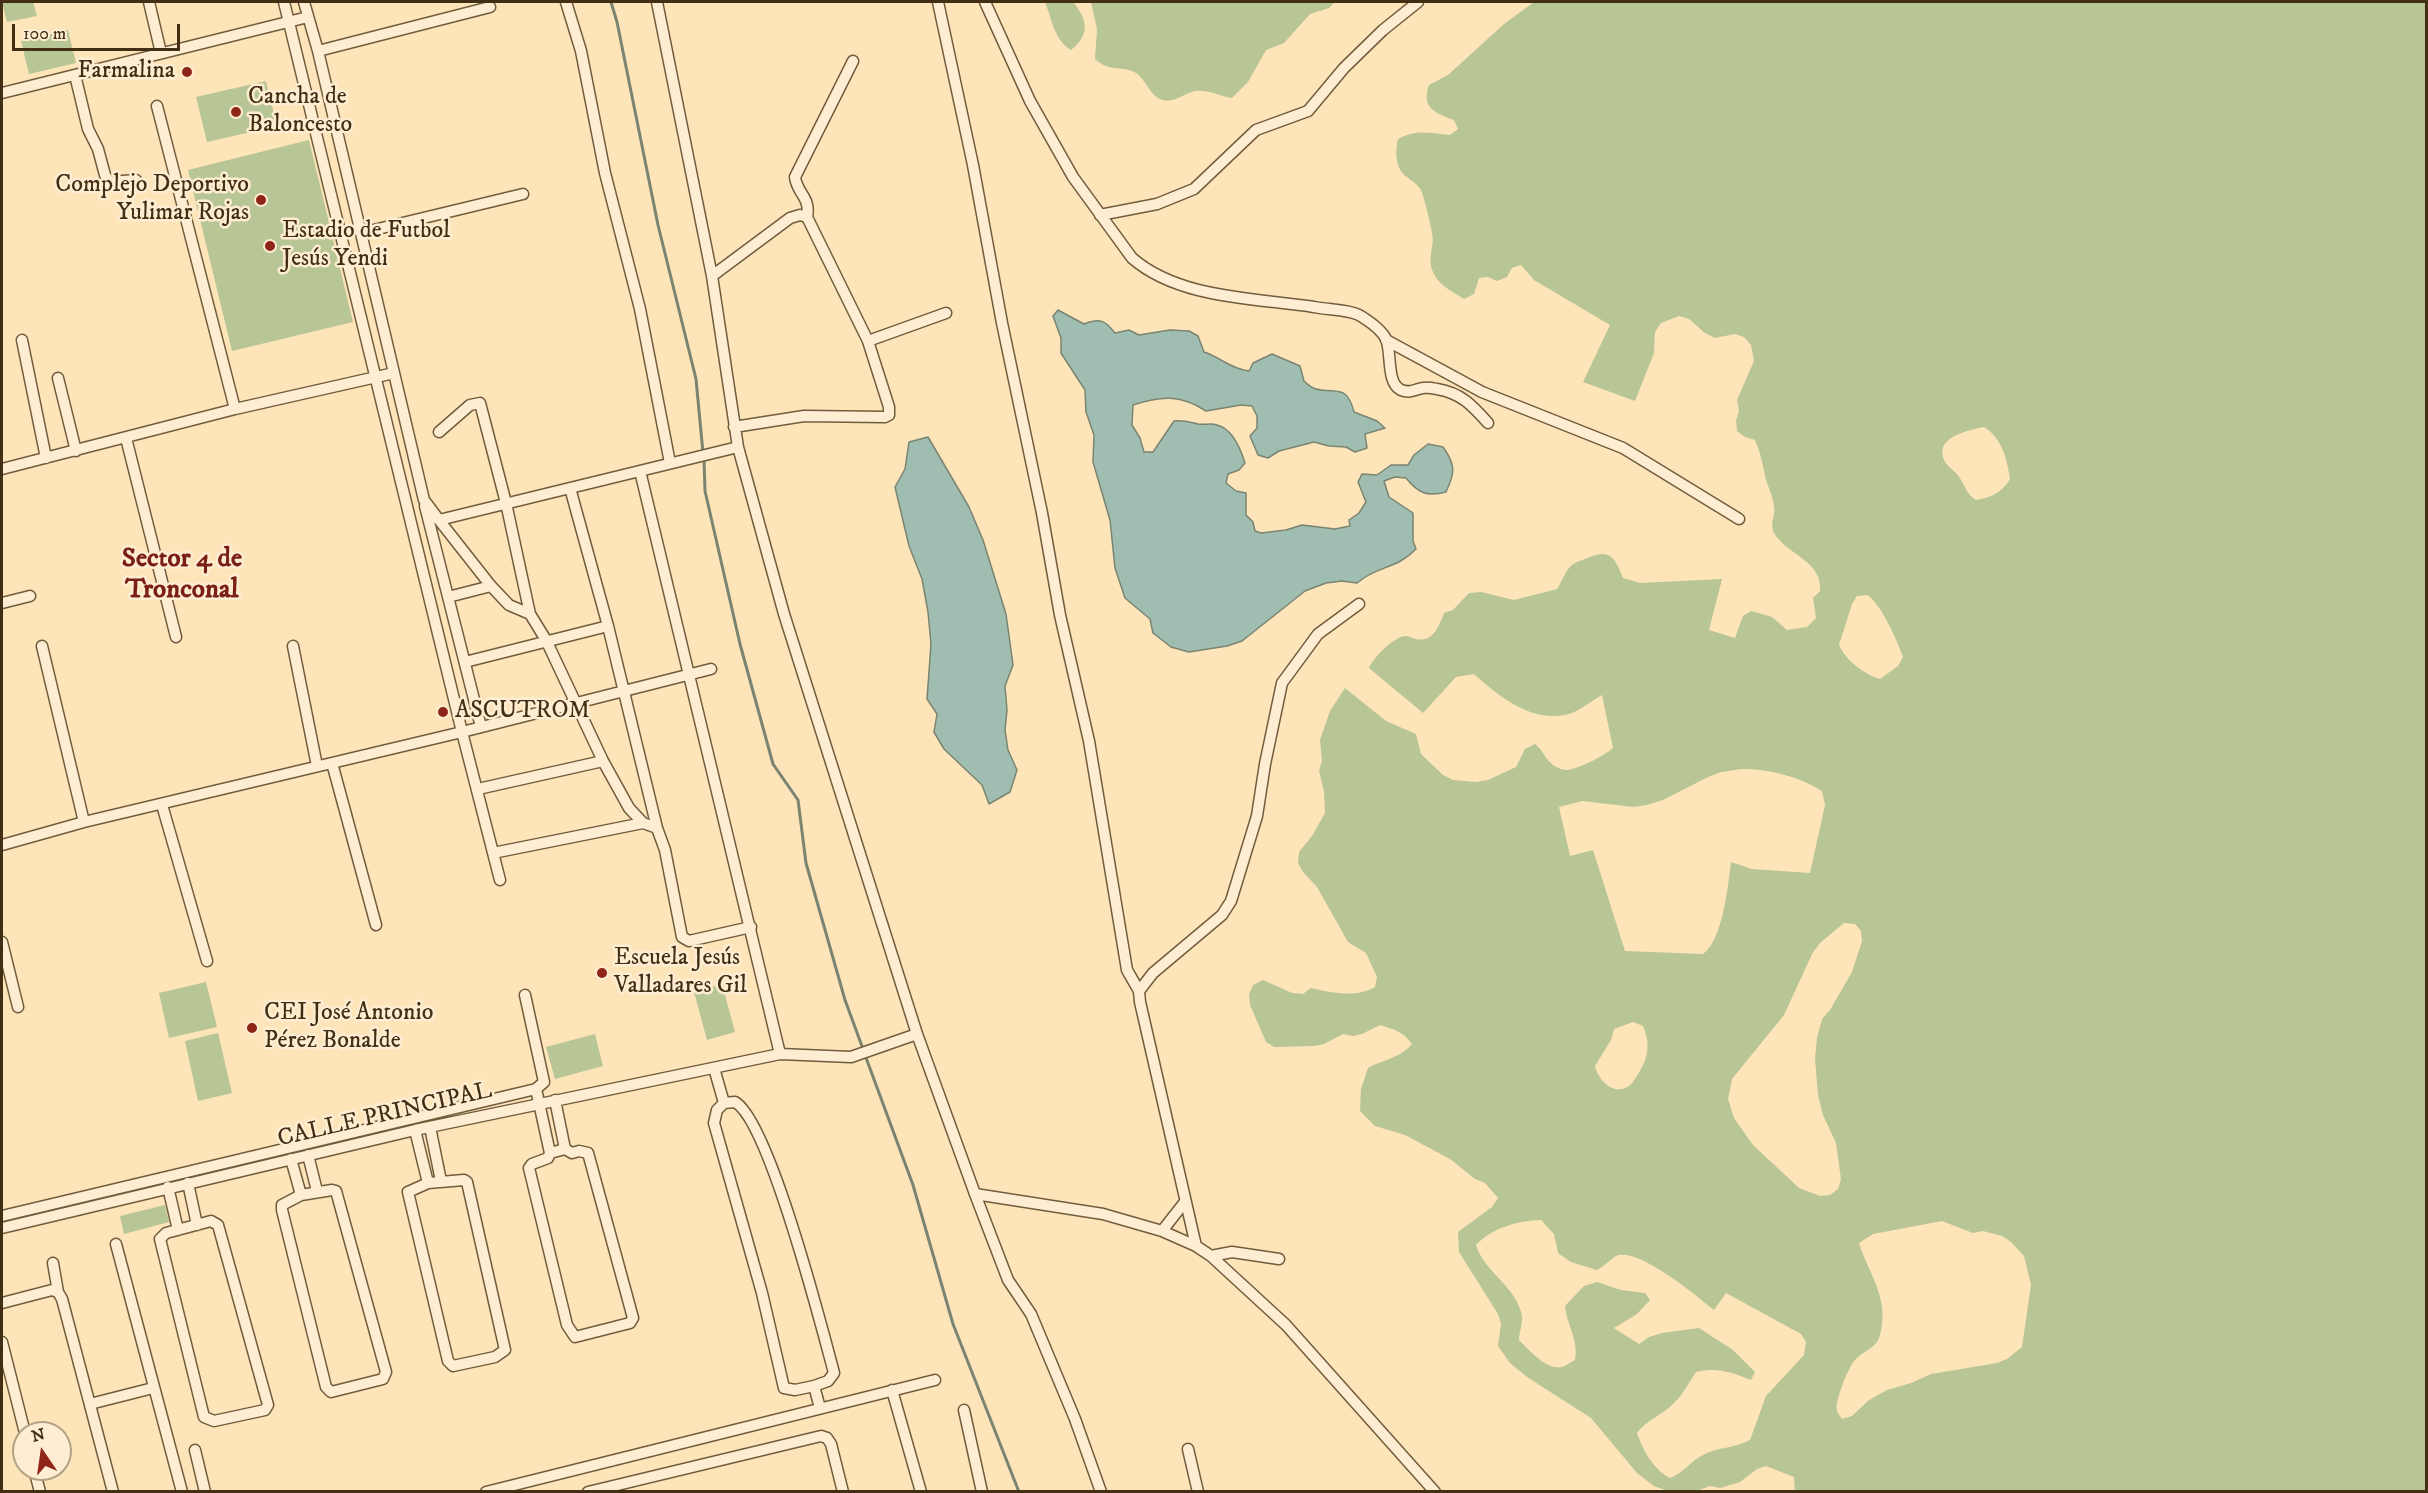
<!DOCTYPE html>
<html>
<head>
<meta charset="utf-8">
<style>
	body { margin:0 }
	#map { position:relative; width:2428px; height:1493px; overflow:hidden; background:#fde4b9; font-family:"IM FELL DW Pica",serif }
	canvas { display:block }
	.frame { position:absolute; inset:0; border:3px solid #422e12; pointer-events:none }
	.north { position:absolute; left:12px; top:1421px; width:60px; height:60px; box-sizing:border-box; background:#feedd2; border:2px solid #b3a185; border-radius:50%; rotate:347deg; font-size:16px; font-weight:700; line-height:24px; text-align:center; color:#422e12 }
	.north::after { content:''; display:block; margin:auto; width:21px; height:27px; background:#8f2418; clip-path:polygon(50% 0,100% 100%,50% 72%,0 100%) }
	.scale { position:absolute; left:12px; top:24px; width:168px; height:27px; box-sizing:border-box; border:3px solid #422e12; border-top:0; padding-left:8px; font-size:18px; line-height:21px; white-space:nowrap; color:#422e12; -webkit-text-stroke:4px #feedd2; paint-order:stroke }
</style>
</head>
<body>
<div id="map">
<canvas width="2428" height="1493"></canvas>
<div class="frame"></div>
<div class="north">N</div>
<div class="scale">100 m</div>
</div>
<script>
const g = document.querySelector('canvas').getContext('2d');
g.lineJoin = 'round';
function paint(path, color) { g.fillStyle = color; g.fill(path, 'evenodd'); }
function trace(path, color, width, dash) { g.strokeStyle = color; g.lineWidth = width; g.lineCap = dash ? 'butt' : 'round'; g.setLineDash(dash || []); g.stroke(path); }
function label(font, color, halo, rows, align = 'center') {
  g.font = font + ' "IM FELL DW Pica",serif'; g.lineWidth = 5; g.setLineDash([]); g.textBaseline = 'middle'; g.strokeStyle = halo; g.fillStyle = color; for (const [text, x, y, turn = 0] of rows) {
    g.save(); g.translate(x, y); g.rotate((+turn || 0) * Math.PI / 180); g.textAlign = isNaN(turn) ? turn : align; if (halo) g.strokeText(text, 0, 0); g.fillText(text, 0, 0); g.restore();
  }
}
paint(new Path2D(`
	M2,2h31l4,14 -30,6z
	M1045,2h28c15,18 17,33 -2,48 -17,-10 -19,-31 -26,-48z
	M1091,2h244l-6,6 -19,6 -26,29 -18,7 -18,32 -16,16c-12,-2 -25,-9 -37,-7 -11,2 -23,14 -35,8 -12,-6 -15,-22 -26,-27 -15,-7 -23,1 -39,-13l2,-30z
	M1534,2h892v1489l-631,1 -1,-15 -28,-11 -9,3 -17,13 -20,6 -10,-2 -14,5 -26,1 -16,-6 -17,-13 -46,-55 -64,-41 -17,-14 -12,-17 3,-22 -3,-10 -39,-62 -1,-20 34,-25 6,-9 -13,-15 -10,-4 -25,-20 -45,-24 -30,-9 -15,-15 1,-22 7,-21c16,-9 31,-9 44,-24 -8,-12 -19,-15 -32,-19l-18,9 -9,2 -10,-2 -19,10 -10,2 -40,1 -8,-5 -16,-37 -1,-11 4,-9 10,-5 29,13 11,1 8,-6c20,5 46,10 64,-1l2,-10 -11,-24 -18,-11 -31,-55 -14,-15 -5,-9 1,-11 13,-16 13,-23 -1,-22 -5,-20 3,-10 -2,-21 10,-29 15,-23 41,33 30,13 5,20 22,21 10,5 23,2 12,-2 28,-13 9,-18 10,-5c8,6 10,15 18,21 3,2 9,5 13,5 9,1 40,-15 47,-22l-11,-53c-11,6 -25,18 -37,20 -37,6 -66,-19 -91,-41l-18,3 -33,36 -54,-45c4,-10 26,-33 38,-32 2,0 7,3 9,3 17,4 23,-13 28,-26l9,-3 16,-17 12,-1 33,8 43,-11c5,-7 7,-15 12,-21 5,-6 9,-6 16,-9 24,-11 29,-4 38,19l17,5 82,-4 -13,51 26,8 8,-22 8,-5 21,6 15,13 20,-3 9,-9 -3,-20 7,-7c3,-30 -33,-36 -46,-58 -5,-10 2,-17 0,-27 -1,-9 -5,-17 -8,-26 -3,-14 -5,-27 -11,-40l-10,-3 -8,-6 -1,-10 3,-10 -2,-11 17,-39 -3,-16 -7,-8 -9,-3 -20,4 -10,-5 -16,-14 -10,-3 -18,7 -6,9 -1,21 -19,48 -52,-19 27,-57 -76,-45 -13,-15 -9,3 -5,9 -10,4 -9,-4 -9,1 -5,16 -10,5c-11,-7 -26,-14 -31,-27 -5,-11 -1,-21 0,-32 0,-8 -9,-43 -12,-50 -4,-6 -9,-9 -14,-13 -12,-8 -12,-26 -9,-38 18,-10 33,-6 52,-4l8,-6 -4,-9c-19,-7 -33,-12 -25,-35l19,-10 56,-51zM1984,427c18,11 23,32 26,52 -7,13 -20,19 -34,21 -11,-7 -11,-16 -19,-26 -4,-4 -10,-8 -13,-14 -10,-23 25,-30 40,-33zM1868,595c15,13 28,43 35,62l-5,9 -18,13c-16,-5 -34,-18 -41,-34l13,-41 5,-8zM1742,769c27,0 56,7 80,22l3,14 -15,68 -58,-4 -21,-7c-3,23 -8,78 -28,92l-78,-3 -32,-101 -23,6 -11,-49 23,-6 52,6 13,-2 16,-5 45,-23 13,-5zM1844,923l11,1 6,7 1,10 -10,31 -22,38 -8,9 -5,19 -2,21 3,36 5,20 13,28 5,36 -3,10 -8,6 -10,1 -21,-8 -46,-43 -19,-27 -6,-19 4,-20 52,-64 29,-63 7,-9zM1633,1022l10,4c8,18 5,33 -5,48 -3,5 -7,12 -13,14 -15,6 -27,-10 -30,-22l16,-26 3,-11zM1541,1220l13,14 4,19 13,9 26,8c7,-4 13,-10 19,-14 21,-10 81,40 98,54l12,-17 75,41 5,8 -2,13 -38,41 -16,44c-14,8 -31,7 -45,14 -14,6 -21,19 -35,24 -17,-9 -27,-28 -33,-45 9,-13 26,-18 37,-30 9,-8 15,-21 22,-31 21,-5 35,0 55,8l4,-8 -22,-22 -34,-22 -37,5 -13,4 -10,7 -25,-16 23,-14 13,-14 -5,-7 -24,-3 -24,-8 -13,4 -19,20c2,20 14,34 10,54 -4,2 -9,6 -13,7 -15,4 -34,-18 -43,-27 0,-7 4,-17 3,-24 -5,-29 -38,-44 -46,-71 17,-18 42,-24 65,-25zM1942,1221l31,12 10,-2 19,5 9,6 13,14 7,29 -9,62 -15,12 -10,4 -66,11 -20,9 -24,7 -18,10 -17,16 -10,3c-2,-3 -4,-5 -5,-8 -3,-9 12,-45 18,-51 9,-10 21,-11 25,-25 10,-37 -11,-60 -21,-92l14,-9z
	M68,30l8,33 -47,11 -8,-33z
	M266,81l11,45 -70,16 -11,-45z
	M309,140l44,182 -121,29 -44,-181z
	M206,982l11,45 -48,11 -10,-45z
	M722,984l13,48 -28,8 -13,-48z
	M218,1033l14,60 -34,8 -13,-60z
	M595,1034l8,32 -48,13 -9,-32z
	M165,1205l4,17 -45,12 -4,-18z`), '#b8c595');
const water = new Path2D(`
	M1058,310l26,14c16,-6 21,-4 31,9l14,-3 10,5 31,-5 19,1 9,5 6,16c16,5 27,17 45,19l4,-8 19,-9 28,12 4,15c3,3 8,7 12,8 21,5 31,-5 38,23l23,9 8,7 -20,6 2,14 -12,4 -9,-5 -17,-1 -15,-4 -35,9 -11,7 -10,-3 -8,-19 7,-8v-12l-5,-10 -11,-1 -35,6c-26,-17 -46,-15 -73,-6l-1,20 8,13 4,14h9l21,-31c9,-1 15,1 24,3 6,1 14,-1 19,1 16,4 24,25 28,38l-6,7 -11,4 -2,9 10,8 10,2v22l7,7 2,9 6,2 25,-3 16,-5 33,4 15,-3 -1,-6 10,-7 7,-11 -8,-20 4,-8 15,1 14,-10h17l6,-10 14,-11 15,3c13,18 12,26 3,45 -19,5 -28,1 -40,-14l-11,-1 -11,4 5,16 24,16v28l3,8c-20,21 -38,16 -59,34l-15,-2 -16,2 -21,8 -63,50 -15,5 -38,6 -18,-5 -18,-14 -3,-14 -25,-21 -10,-30 -5,-48 -17,-58 1,-27 -8,-23 -1,-22 -24,-37v-15l-8,-22z
	M928,437l41,70 14,33 23,74 7,51 -8,21 2,24 -2,20 3,20 9,20 -7,22 -21,12 -7,-19 -38,-36 -10,-17 3,-18 -10,-15 4,-55 -3,-32 -6,-33 -13,-33 -14,-59 10,-18 4,-27z`);
paint(water, '#9fbeb1');
trace(water, '#7a8471', 1.5);
trace(new Path2D(`
	M611,2l6,20 41,203 38,154 7,74
	M704,459l1,32 35,153 33,120 25,36 8,63 39,137 18,49
	M865,1055l48,130 40,139 66,168`), '#7a8471', 3);
const street = new Path2D(`
	M149,2l12,51
	M284,2l178,730 38,148
	M304,2l14,49 106,449 15,20
	M566,2l15,49 24,122 35,136 30,154
	M657,2l55,274 26,171 46,167 133,420 58,160 33,86 23,34 44,105 26,73
	M938,2l35,163 29,158 40,190 18,102 29,126 38,229 12,21 1,11 56,244
	M985,2l45,99 43,76 59,81c47,41 124,40 182,49 14,3 33,2 45,8 10,6 22,14 27,24 6,14 0,44 15,51 9,4 14,-1 22,-2 4,-1 9,0 14,1 24,4 35,16 51,34
	M318,51l172,-44
	M75,75l13,54 10,20 7,26 4,7 27,-2
	M2,93l306,-76
	M157,106l78,303
	M1100,215l57,-11 37,-15 62,-59 52,-19 36,-43 39,-38 35,-28
	M807,217c4,-20 -10,-23 -12,-40l58,-116
	M361,233l162,-39
	M712,276l78,-58 10,-3 7,2 61,124 21,66v8l-4,2 -81,-1 -70,11
	M22,340l24,118
	M1386,340l96,52 141,56 116,71
	M868,341l78,-28
	M58,378l18,73
	M439,432l31,-27 10,-2 26,100 24,111 16,26 57,121 26,47 14,15
	M126,438l50,199
	M2,469l233,-60 159,-36
	M640,471l140,583 71,3 66,-23
	M570,488l38,138 49,202
	M425,506l56,221
	M448,597l43,-11
	M2,603l28,-7
	M530,614l-21,-9 -18,-19 -52,-66 299,-73
	M42,646l42,176
	M293,646l24,120
	M465,662l143,-36
	M332,763l44,162
	M478,789l125,-28
	M162,805l45,156
	M2,845l82,-23 378,-90 249,-63
	M493,853l150,-30 14,5 8,22 17,87 7,4 62,-14
	M2,942l16,65
	M1139,991l14,-18 69,-58 9,-14 26,-85 8,-52 17,-81 36,-49 41,-30
	M525,995l19,87 -8,7 14,64
	M714,1068l10,35
	M555,1100l10,49
	M430,1127l11,54
	M415,1130l13,53
	M565,1149l7,4 7,-2 9,2 45,165 -3,5 -55,14 -8,-12 -38,-157 3,-4 16,-6 2,-5z
	M308,1155l9,36
	M291,1159l10,36
	M464,1180l3,2 38,168 -10,7 -42,9 -5,-5 -40,-169 20,-9z
	M188,1183l9,42
	M168,1187l10,43
	M332,1190l4,1 50,181 -3,7 -52,13 -5,-5 -44,-177v-5l19,-10z
	M975,1194l128,20 59,17 34,15 15,10 75,69 149,167
	M2,1216l534,-127
	M211,1221l7,4 50,180 -3,5 -51,11 -10,-4 -44,-178 6,-6z
	M2,1228l413,-98 365,-76
	M1162,1231l22,-28
	M116,1244l66,248
	M1211,1256l21,-4 47,7
	M53,1263l5,29
	M2,1303l50,-13 6,2 4,7 51,193
	M2,1342l23,91
	M814,1386l-19,4 -11,-2 -22,-95 -48,-170 3,-13 7,-7 11,-1c34,19 87,226 99,271l-6,8 -14,5 6,22
	M892,1390l29,102
	M90,1404l63,-16
	M964,1410l18,82
	M1188,1449l10,43
	M195,1450l10,42
	M34,1469l6,23
	M486,1492l449,-112
	M588,1492l233,-56 6,2 4,6 12,48`);
trace(street, '#715c3c', 13);
trace(street, '#feedd2', 10);
for (const [x, y, r, color] of [
	[187,72,6,"#8f2418"],
	[236,112,6,"#8f2418"],
	[261,200,6,"#8f2418"],
	[270,246,6,"#8f2418"],
	[443,712,6,"#8f2418"],
	[602,973,6,"#8f2418"],
	[252,1028,6,"#8f2418"]
]) { const dot = new Path2D(); dot.arc(x, y, r, 0, 2 * Math.PI); g.fillStyle = color; g.fill(dot); trace(dot, '#feedd2', 2); }
label('24px', '#422e12', '#feedd2', [
	["Farmalina",175,72,"right"],
	["Cancha de",248,98],
	["Baloncesto",248,126],
	["Complejo Deportivo",249,186,"right"],
	["Yulimar Rojas",249,214,"right"],
	["Estadio de Futbol",282,232],
	["Jesús Yendi",282,260],
	["ASCUTROM",455,712],
	["Escuela Jesús",614,959],
	["Valladares Gil",614,987],
	["CEI José Antonio",264,1014],
	["Pérez Bonalde",264,1042]
], 'left');
label('24px', '#422e12', '#feedd2', [
	["CALLE PRINCIPAL",385,1116,-13]
]);
label('bold 27px', '#7a1f14', '#feedd2', [
	["Sector 4 de",182,560],
	["Tronconal",182,591]
]);
</script>
</body>
</html>
